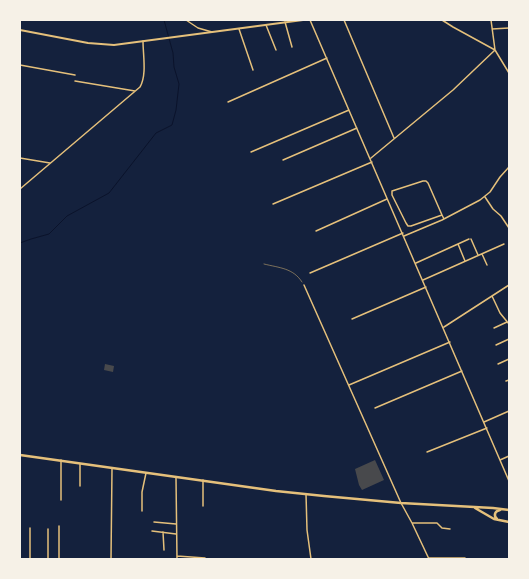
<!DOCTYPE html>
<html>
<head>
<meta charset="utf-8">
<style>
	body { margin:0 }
	#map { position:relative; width:529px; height:579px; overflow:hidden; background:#14213d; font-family:"DM Sans",sans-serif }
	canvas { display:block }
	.frame { position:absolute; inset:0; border:21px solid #f6f1e7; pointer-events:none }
</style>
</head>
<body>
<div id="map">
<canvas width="529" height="579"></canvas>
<div class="frame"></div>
</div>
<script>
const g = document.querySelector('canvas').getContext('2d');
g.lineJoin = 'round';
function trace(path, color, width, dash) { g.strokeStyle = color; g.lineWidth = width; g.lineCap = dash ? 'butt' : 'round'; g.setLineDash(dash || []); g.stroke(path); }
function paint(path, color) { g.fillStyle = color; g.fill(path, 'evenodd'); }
trace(new Path2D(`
	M20,243l11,-4 18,-5 18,-18 42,-23 47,-60 16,-8 4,-15 3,-26 -5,-17 -1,-14 -9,-33`), '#0b132b', 1);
paint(new Path2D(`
	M105,364l9,2 -1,6 -9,-2z
	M375,460l9,20 -22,10 -3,-5 -4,-16z`), '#48494c');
trace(new Path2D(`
	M264,264c16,4 29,4 38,18`), '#e5c07b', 0.5);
trace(new Path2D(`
	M186,20l12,8 14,4
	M310,20l199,461
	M344,20l50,118
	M442,20l11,7 42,23 14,23
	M491,20l4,30
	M285,22l7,25
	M266,25l10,25
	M239,29l14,41
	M492,29l17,-1
	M20,65l55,10
	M75,81l60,10
	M228,102l99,-44
	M251,152l98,-42
	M20,158l30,5
	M371,158l82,-68 42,-40
	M283,160l74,-32
	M20,189l120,-102c7,-12 3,-32 3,-46
	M485,197l8,12 8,7 8,12
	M273,204l99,-42
	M442,215l-31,11h-3l-2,-3 -14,-28v-4l31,-10h3l2,2 14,32 2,4
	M316,231l71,-32
	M404,236l38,-16 38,-20 10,-8 10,-15 9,-10
	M471,239l7,16
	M458,244l7,17
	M482,254l5,11
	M416,263l53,-24
	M310,273l93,-40
	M423,280l81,-36
	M304,285l97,218 11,20 17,36
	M492,296l8,17 9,11
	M352,319l74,-32
	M444,327l65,-42
	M494,328l13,-6
	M496,345l13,-6
	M498,364l11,-5
	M506,381l3,-1
	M349,385l101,-43
	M375,408l87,-37
	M484,422l25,-11
	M427,452l60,-24
	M500,460l9,-4
	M176,478l1,81
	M203,480v26
	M80,486v-22
	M306,494l1,36 4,29
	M61,500v-40
	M142,511v-19l4,-19
	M154,522l22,2
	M412,523h25l5,5 8,1
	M30,528v31
	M152,531l24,3
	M163,532l1,18
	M177,556l28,2
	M429,558h36
	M48,559v-30
	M59,559v-33
	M111,559l1,-90`), '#e5c07b', 1.5);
trace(new Path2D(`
	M20,30l68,13 26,2 189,-25`), '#e5c07b', 2);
trace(new Path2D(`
	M20,455l256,36 48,5 77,7 92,5 16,2
	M475,508l19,11 15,3
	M497,519c-4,-4 -2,-8 3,-9`), '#e5c07b', 2.5);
</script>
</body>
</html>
